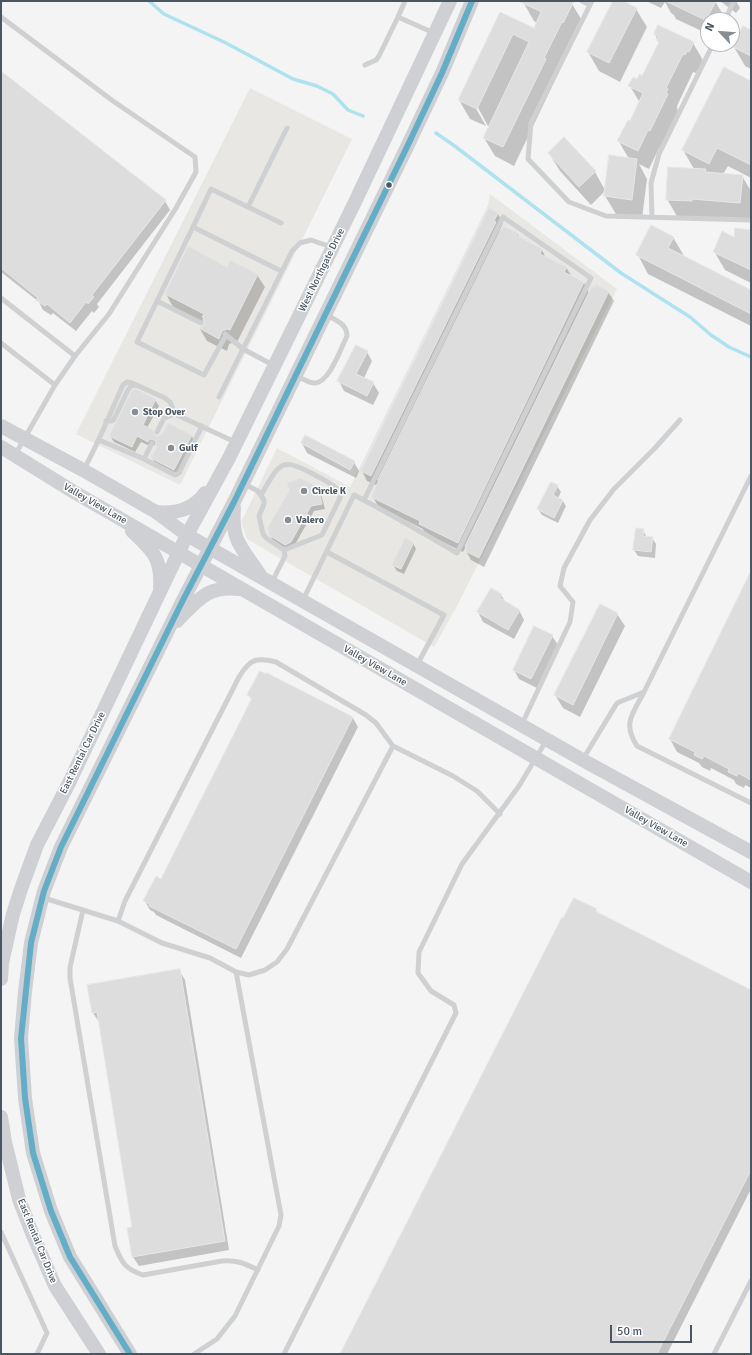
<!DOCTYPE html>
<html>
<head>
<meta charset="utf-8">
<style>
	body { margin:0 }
	#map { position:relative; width:752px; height:1355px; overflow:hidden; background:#f4f4f4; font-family:Signika,sans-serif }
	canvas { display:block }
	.frame { position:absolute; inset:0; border:2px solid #4a5661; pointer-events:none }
	.north { position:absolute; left:700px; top:12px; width:40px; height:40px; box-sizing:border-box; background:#fff; border:1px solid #b7bbc0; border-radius:50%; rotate:296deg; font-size:11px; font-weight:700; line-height:16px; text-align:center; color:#4a5661 }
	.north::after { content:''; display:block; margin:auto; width:14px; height:18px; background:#868d94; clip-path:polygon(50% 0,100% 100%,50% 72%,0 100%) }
	.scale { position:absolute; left:610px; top:1325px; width:82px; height:18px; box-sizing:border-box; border:2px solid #4a5661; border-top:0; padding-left:5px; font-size:12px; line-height:14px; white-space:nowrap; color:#4a5661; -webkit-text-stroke:3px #fff; paint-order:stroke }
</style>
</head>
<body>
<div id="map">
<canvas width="752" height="1355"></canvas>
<div class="frame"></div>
<div class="north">N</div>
<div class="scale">50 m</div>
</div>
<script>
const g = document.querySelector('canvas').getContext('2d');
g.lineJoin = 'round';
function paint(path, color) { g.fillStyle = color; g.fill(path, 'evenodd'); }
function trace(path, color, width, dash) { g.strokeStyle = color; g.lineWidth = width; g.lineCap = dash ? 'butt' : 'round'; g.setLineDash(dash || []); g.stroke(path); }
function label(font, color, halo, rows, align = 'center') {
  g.font = font + ' Signika,sans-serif'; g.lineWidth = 3; g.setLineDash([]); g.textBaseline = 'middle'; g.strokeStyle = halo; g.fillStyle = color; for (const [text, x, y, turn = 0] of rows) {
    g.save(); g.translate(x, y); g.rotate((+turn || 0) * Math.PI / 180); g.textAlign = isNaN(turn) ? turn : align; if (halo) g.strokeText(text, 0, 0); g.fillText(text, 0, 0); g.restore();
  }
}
paint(new Path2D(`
	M250,88l102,51 -172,346 -104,-51z
	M490,194l127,95 -161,319 -22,39 -187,-108 -6,-17 36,-74 73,39 138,-282z`), '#e8e7e3');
paint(new Path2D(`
	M523,1h44l5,3 11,18 -69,144 -19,-10 -11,-18 5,-10 -13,-24 -2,1 12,21 -16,-7 -11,-19 42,-87 33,16 3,-6 -3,-2 -11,-19z
	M614,1h7l15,8 11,18 -27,55 -21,-11 -11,-19z
	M646,1h69l11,19h-18v14l-32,-15 -2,-4 -3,-2 -6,-11 -4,6z
	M720,1h16l4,7 -4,5z
	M751,31v38l-6,-3 -11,-19z
	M655,34l38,9 11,19 -4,8 -2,-1 -2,4 -3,-1 -16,34 1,7 -17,37 -2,-2 -10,21 -10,-5 8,15 -5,39 -26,-4 -11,-18v-5l-14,14 -31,-34 -11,-18 46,19 10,18 24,-31 -11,-19 12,-18 10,-19 -10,-17 12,-9 17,-33z
	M1,72l164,129 5,9 -73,94 2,3 -5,6 -2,-2 -16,20 -23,-18 -2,2 -8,-5 -4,-8 -38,-30z
	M751,84v94l-23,-12 -5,8 19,2 9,15 -1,31 -72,-4 -11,-19 27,-30 -11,-19z
	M490,210l8,4 5,9 -3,7 1,2 16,1 3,5 22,12 4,8 20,9 6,10 12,6 5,10 19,-1 6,9 -130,266 -13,-7 -5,-9 1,-3 -1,-2 -3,6 -38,-19 -2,-4 -45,-23 -5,-9 5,-11 -11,-5 -5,-10z
	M751,231v52l-26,-13 -11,-19 21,-13z
	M673,237l11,19 67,35v35l-103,-52 -10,-19z
	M227,269l30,6 8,12 -28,55h-2l-6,2 -2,7 -20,-10 -7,-12 6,-4 -1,-2 -32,-16 -7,-13z
	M367,352l5,9 -8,17 9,5 6,10 -6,12 -29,-14 -5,-10z
	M155,400l4,6 -12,22 9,8 35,-1 4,7 -17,34 -22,-12 -4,-6 6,-11 -2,-2h-2l-2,2 -11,-5 -6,10 -21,-10 -4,-6z
	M302,443l52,19 5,9 -3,7 -49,-25z
	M557,486l4,6 -3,6 4,2 4,6 -8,17 -16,-8 -4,-6z
	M317,488l4,6 4,15 -11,2 -21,37 -5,2 -15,-10 -4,-6z
	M643,530l4,8h5l4,6 -1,14 -17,-2 -4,-6z
	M413,543l3,6 -12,25 -7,-3 -4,-6z
	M751,574v214l-6,-3 -1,3 -8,-4 -2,-4 -23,-12 -1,3 -8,-4 -3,-4 -22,-11 -7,-13z
	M501,595l5,8 13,7 5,10 -10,19 -31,-17 -5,-10z
	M617,614l8,12 -45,91 -17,-9 -8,-13z
	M552,636l6,9 -21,43 -18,-9 -5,-9z
	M249,695l104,23 5,9 -117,231 -85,-43 -2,-3 -4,-2 -5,-9 16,-21 91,-179z
	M596,910l2,4 153,77v198l-84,165h-326l221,-435z
	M179,970l6,10 44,270 -90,16 -6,-9v-29l-34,-206 -6,-9z`), '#0003');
trace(new Path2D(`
	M149,1l15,13 62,29 67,36 24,7 16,8 15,16 15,6
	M436,133l20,14 165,126 69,44 21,18 18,12 22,10`), '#aee2f0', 3.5);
const building = new Path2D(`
	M518,1h56l-11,22 -1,-1 -18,36 2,1 -43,88 -20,-9 46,-96 -16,-8 -36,75 -19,-9 42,-88 34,16 7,-16z
	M613,1h10l14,7 -28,55 -22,-11z
	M666,1h50l-10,19z
	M658,25l36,17 -5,10 -2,-1 -2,4 -2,-1 -17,34 2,1 -2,4 2,1 -18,37 -2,-1 -10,21 -21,-10 11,-21 2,1 13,-28 -15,-7 5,-9 4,2 2,-5 3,2 17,-34 -3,-2 2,-4 -4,-2z
	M743,26l8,4v26l-18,-9z
	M724,67l27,14v84l-34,-17 -8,16 -27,-14z
	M1,71l165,129 -74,95 2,2 -6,7 -2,-2 -16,21 -23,-19 -2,2 -9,-6 2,-2 -37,-30z
	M564,137l32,34 -17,16 -31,-34z
	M609,155l28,4 -5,41 -28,-4z
	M668,167l38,2 -1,3 38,3 -3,28 -48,-4v2l-26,-1z
	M489,208l9,5 -4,8 2,1 -125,254 -10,-5z
	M651,225l23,12 -6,11 83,42v24l-115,-59z
	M503,226l15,7 -2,2 26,14 -2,5 27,13 -3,5 20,10 -126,261 -39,-19 1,-3 -49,-24 8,-17h-1z
	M735,228l16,2v40l-38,-18 9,-21 12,6z
	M188,246l39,21 3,-7 28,14 -28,56 -3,-1 -5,2 -3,8 -20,-11 6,-4 -2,-4 1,-3h-2l2,-3 -39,-20z
	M595,284l14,7 -130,267 -14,-7 1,-4 -1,-1 127,-260 2,1z
	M356,345l12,6 -12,23 18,8 -7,14 -30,-15z
	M136,389l20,10 -13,26 10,5 2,5 3,1 3,-2 1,1 6,-12 24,12 -18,35 -23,-12 6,-12 -2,-1 1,-3 -2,-2 -4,-1 -2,3 -11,-6 -5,11 -23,-11 22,-44 2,-2z
	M305,435l50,26 -5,9 -49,-27z
	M301,478l17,9 4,17 -11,2 -20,36 -6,3 -16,-10 -1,-8 21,-36 -2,-8z
	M551,482l7,3 -5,10 10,5 -9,18 -17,-9z
	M636,528l8,1 -1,7 10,1 -2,15 -18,-2z
	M405,538l9,4 -13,27 -9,-4z
	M751,571v209l-13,-7 -1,3 -9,-4 1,-3 -25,-13 -2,3 -8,-4 1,-3 -26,-13z
	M491,588l11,6 -2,4 20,12 -12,20 -31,-18z
	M600,604l18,9 -45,92 -19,-10z
	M534,626l19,9 -22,44 -18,-9z
	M260,671l6,3 1,-1 86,44 -117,232 -87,-43 1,-2 -7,-3 13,-25 5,3 25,-50 66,-131 -5,-3z
	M574,898l23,11 -2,2 156,79v180l-94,184h-317l222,-437 1,1z
	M180,969l45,272 -93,16 -5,-29 5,-1 -35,-215 -5,1 -5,-28z`);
paint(building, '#ddddde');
trace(building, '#e5e6e7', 1);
trace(new Path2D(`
	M405,1l-7,16 36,16
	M582,1l8,4
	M592,1l-61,122 -3,36 41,43 37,14 145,4
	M1,17l112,84 82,56 1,15 -20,36 -67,106 -34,42 -20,29 -40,70
	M725,20l9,-19
	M365,65l11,-5 3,-4 19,-39
	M248,207l39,-79
	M652,217l-1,-34 8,-29 54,-110
	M193,227l18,-38 70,34
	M1,298l74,58
	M157,301l36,-74 88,44
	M201,323l-44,-22 -20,41 67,33 22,-40
	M1,343l54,42
	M273,365l-30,-16 49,-98 8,-8 11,-3 20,7
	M297,376c5,2 12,7 17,7 15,1 27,-35 33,-47 0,-12 -10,-15 -20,-21
	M219,397l24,-48 -18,-15
	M106,421h6l2,-2 14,-29 3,-4 5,-1
	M157,432l7,-14 11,-4
	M99,440l45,19 31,16 4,-2 23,-47
	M144,459l8,-16
	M84,469c15,-27 26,-56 39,-84l4,-3 5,1 33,15 5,4 5,12 60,28
	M244,484l14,7 6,9v4l-5,12 4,18 3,4 18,12 1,6 -13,26
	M261,495c19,-32 19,-39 54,-20 9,5 19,9 26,18l-2,7 -17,35 -38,15
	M327,552l117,63 -27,50
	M303,600l51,-105c35,18 69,38 103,58l134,-275 -88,-61 -139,283
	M644,692c-11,22 -22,31 -7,54l114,57
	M522,724l48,-102 3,-20 -13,-16 4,-18 26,-48 24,-31 41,-41 25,-28
	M583,759l34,-56 27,-11 107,-216
	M44,898l74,23 44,22 48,15 26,14 45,243 -2,11 -44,90 -18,23 -23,15
	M83,910l-13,57v11l45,268c7,17 10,23 28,29l79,-14c15,-1 22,2 36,9
	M118,921l7,-20 114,-224c11,-18 17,-20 37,-15l90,53 10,8 17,23
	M236,972l13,3 16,-5 12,-8 10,-13 106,-203 60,30 24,15 23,23
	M1,1232l46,101 -10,21
	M284,1354l172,-341 -2,-8 -23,-14 -13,-18 1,-21 43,-88 57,-78 27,-45
	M714,1354l37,-73`), '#ced0d2', 5);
trace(new Path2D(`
	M1,426l82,44 73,42 31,23 33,19 368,209 163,89
	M1,447l73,45 128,74 549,316
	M234,508c-3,35 9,40 26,67
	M156,512c19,2 37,-2 49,-19
	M132,531c21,20 30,27 28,57
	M177,621c21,-21 30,-36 63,-32
	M1,979l1,-16 11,-49 8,-25 16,-44 32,-62 118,-248 42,-77 126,-256 95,-201
	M1,1117l4,25 14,57 13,34 23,53 44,68
	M130,1354l-60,-97 -19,-46 -18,-58 -8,-55 -4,-60 4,-46 6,-49 13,-52 17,-44 121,-245 52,-100 172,-353 36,-76 30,-72`), '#ced0d4', 14);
trace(new Path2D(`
	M130,1354l-60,-97 -19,-46 -18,-58 -8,-55 -4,-60 10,-95 13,-52 17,-44 121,-245 52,-100 172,-353 36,-76 30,-72`), '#63aec6', 6);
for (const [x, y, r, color] of [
	[389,185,3.5,"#4a5661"],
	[135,412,4,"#868d94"],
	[171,448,4,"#868d94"],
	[304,491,4,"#868d94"],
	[288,520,4,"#868d94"]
]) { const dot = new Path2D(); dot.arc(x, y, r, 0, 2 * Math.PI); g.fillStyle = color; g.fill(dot); trace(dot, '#fff', 1.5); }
label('10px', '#4a5661', '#fff', [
	["West Northgate Drive",322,270,-64],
	["Valley View Lane",95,504,30],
	["Valley View Lane",375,666,30],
	["East Rental Car Drive",83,753,-64],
	["Valley View Lane",656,827,30],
	["East Rental Car Drive",37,1241,68]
]);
label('bold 10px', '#4a5661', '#fff', [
	["Stop Over",143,412],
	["Gulf",179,448],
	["Circle K",312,491],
	["Valero",296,520]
], 'left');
</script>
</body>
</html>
